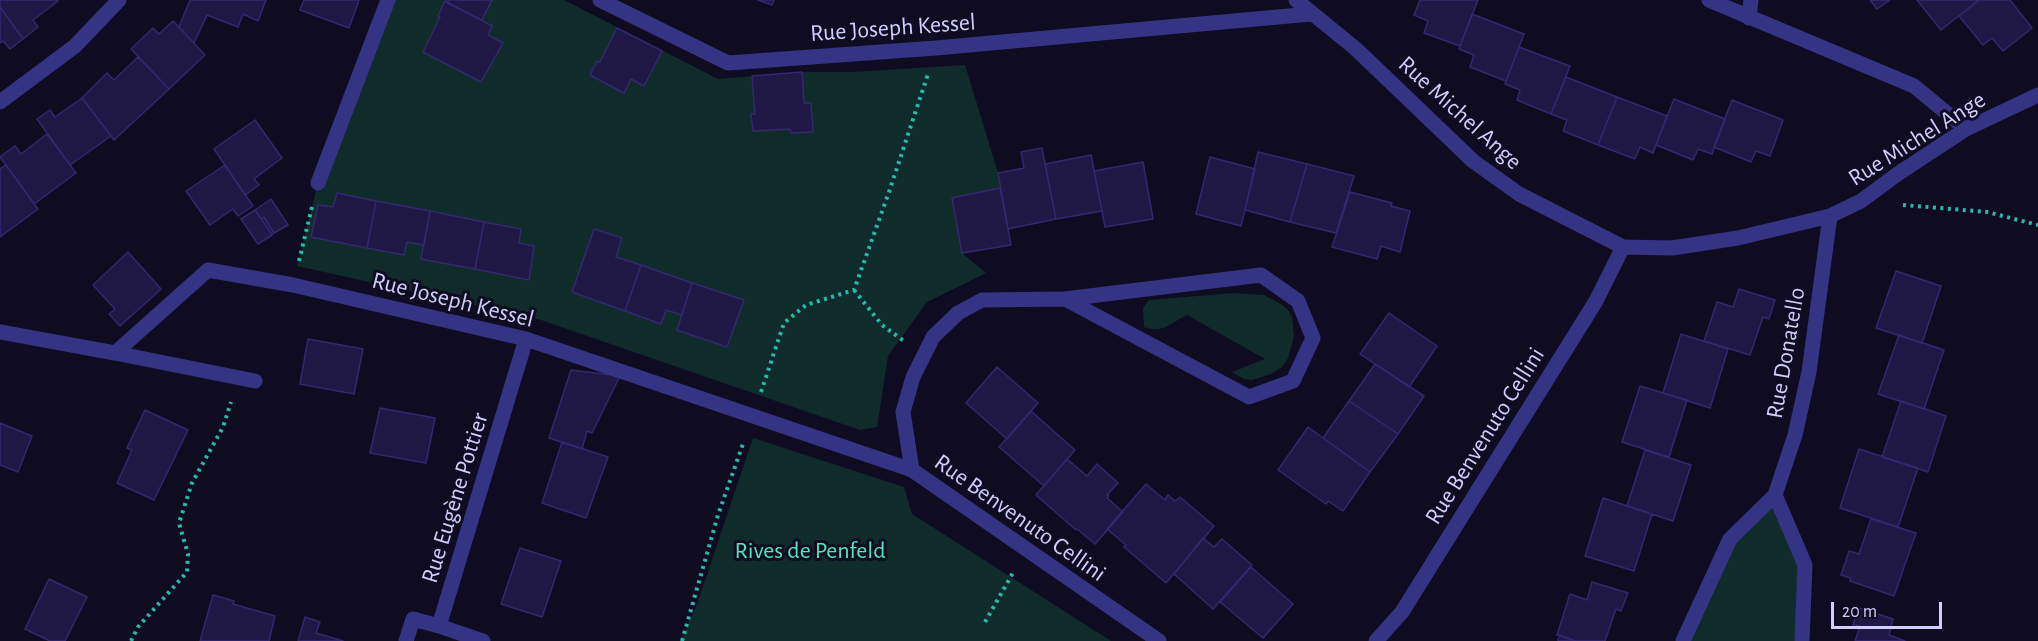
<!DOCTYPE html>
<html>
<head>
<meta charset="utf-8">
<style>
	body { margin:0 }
	#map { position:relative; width:2038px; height:641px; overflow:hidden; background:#0f0c22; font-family:"Alegreya Sans",sans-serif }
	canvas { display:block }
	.scale { position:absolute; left:1831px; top:602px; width:111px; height:27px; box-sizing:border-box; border:3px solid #d1cdff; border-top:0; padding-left:8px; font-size:18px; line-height:21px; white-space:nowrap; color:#d1cdff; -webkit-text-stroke:4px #0f0c22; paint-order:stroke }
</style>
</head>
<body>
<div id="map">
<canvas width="2038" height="641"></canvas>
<div class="scale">20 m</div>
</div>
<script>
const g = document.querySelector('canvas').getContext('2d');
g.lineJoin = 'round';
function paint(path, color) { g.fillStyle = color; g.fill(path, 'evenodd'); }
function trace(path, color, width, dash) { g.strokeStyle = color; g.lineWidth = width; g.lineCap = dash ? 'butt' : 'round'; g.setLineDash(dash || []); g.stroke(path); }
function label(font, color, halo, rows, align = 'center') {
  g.font = font + ' "Alegreya Sans",sans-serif'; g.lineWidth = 6; g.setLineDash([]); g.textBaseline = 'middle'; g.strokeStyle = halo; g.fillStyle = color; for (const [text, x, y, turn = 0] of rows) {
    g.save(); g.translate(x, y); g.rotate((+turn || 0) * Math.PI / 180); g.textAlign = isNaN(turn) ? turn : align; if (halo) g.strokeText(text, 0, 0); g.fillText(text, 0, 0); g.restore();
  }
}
paint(new Path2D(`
	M393,0h171l154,79 84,-7h52l111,-7 33,108 2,15 -48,10 10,55 24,20 -59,29 -39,54 -11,71 -17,3 -319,-110 -244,-54 21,-83z
	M1234,293l30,2 17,9 7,6 4,7 2,19 -6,22 -6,9 -11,7 -19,6 -8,-1 -12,-7 33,-13 -78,-44c-16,8 -25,19 -43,12l-1,-19 6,-8z
	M753,438l151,49 8,27 199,127h-431l16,-34z
	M1775,495l30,70 -3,76h-119l47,-102z`), '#0f2c2a');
const building = new Path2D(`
	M0,0h58v1l-25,19 5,7 -15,12 -23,-32z
	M190,0h76l-8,21 -15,-7 -5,13 -31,-12 -13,28 -15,-16z
	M304,0h55l-10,28 -49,-18z
	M449,0h43l-10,20 -35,-17z
	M758,0h16l-2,5z
	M1420,0h58l-18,46 -36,-13 4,-12 -14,-6z
	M1870,0h20l-13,9z
	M1917,0h62l-38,30z
	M1979,0h31l22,28 -29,23 -11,-13 -9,7 -24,-29z
	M445,1l47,25 -4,9 15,8 -22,39 -58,-30 17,-35 -2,-1z
	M0,7l23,32 -13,10 -7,-8 -3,2z
	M1472,14l52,20 -18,47 -36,-14 4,-12 -15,-6z
	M173,21l32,34 -36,34 -38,-40 22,-21 6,6z
	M617,28l45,23 -18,35 -13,-7 -7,14 -34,-18 7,-14 3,1z
	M1519,47l51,19 -19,48 -34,-14 3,-10 -15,-6z
	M138,57l31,32 -55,51 -32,-42 25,-25 7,7z
	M802,72l2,31h7l2,29 -22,1 -1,-4 -37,2 -2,-17h4l-3,-38z
	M1566,77l51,20 -19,48 -35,-14 4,-11 -16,-6z
	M1617,97l50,19 -14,37 -13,-6 -5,12 -37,-14z
	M82,98l29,38 -41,29 -33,-46 13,-9 5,7z
	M1674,99l51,20 -13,35 -14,-5 -5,11 -37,-15z
	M1732,100l51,20 -13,36 -14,-5 -5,11 -37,-15z
	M255,120l27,38 -28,21 5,6 -14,10 -31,-46z
	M47,134l29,39 -42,31 -34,-47 15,-11 6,8z
	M1042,148l14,71 -48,10 -10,-56 26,-5 -3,-16z
	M1258,152l49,12 -17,58 -45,-12z
	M1091,155l11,56 -46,8 -11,-55z
	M1210,157l45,12 -14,57 -45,-12z
	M1143,162l10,57 -48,8 -11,-56z
	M1307,164l47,12 -18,57 -46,-11z
	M6,165l32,44 -38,28v-68z
	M225,165l28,41 -15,10 -5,-7 -23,16 -24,-34z
	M1000,188l11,57 -49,8 -10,-55z
	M1350,192l42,11 -1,3 19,5 -10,41 -19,-6 -4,13 -45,-12z
	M337,193l39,8 -9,47 -56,-11 7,-32 15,2z
	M271,199l17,26 -14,8 -10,-16 -3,2 -6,-9z
	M376,201l54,10 -6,34 -17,-3 -3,13 -37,-7z
	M255,210l17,25 -14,9 -17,-25z
	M430,211l54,11 -9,47 -54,-10z
	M264,217l10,16 -2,2 -11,-16z
	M484,222l37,7 -2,14 15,3 -5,34 -54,-11z
	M594,229l28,9 -6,19 25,8 -16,46 -53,-19z
	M128,252l33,37 -41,37 -11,-12 6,-5 -22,-24z
	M641,265l51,18 -10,32 -16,-5 -5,14 -36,-13z
	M1896,271l45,15 -19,57 -46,-15z
	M692,283l52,17 -17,47 -50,-17z
	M1739,289l36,11 -6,19 -6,-2 -13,38 -46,-14 13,-39 16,5z
	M1389,313l48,33 -28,41 -49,-33z
	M1681,334l47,15 -18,59 -47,-15z
	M1899,335l45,15 -20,59 -46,-15z
	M308,339l55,10 -9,45 -54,-10z
	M1375,364l49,32 -26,38 -49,-33z
	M997,367l41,36 -31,36 -41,-36z
	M571,370l49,6 -28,57 -5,-2 -5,18 -33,-11z
	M1640,386l47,14 -18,57 -47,-15z
	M1349,401l49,33 -28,38 -47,-34z
	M1901,401l45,15 -18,56 -46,-15z
	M380,408l55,10 -9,45 -56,-10z
	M145,410l43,20 -34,70 -37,-17 15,-33 -5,-2z
	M1031,411l44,39 -31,36 -45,-39z
	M0,423l32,13 -14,36 -18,-7z
	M1308,427l62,45 -27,39 -15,-10 -2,3 -48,-34z
	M562,442l46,15 -22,61 -44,-15z
	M1859,449l59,19 -20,59 -58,-19z
	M1645,450l46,15 -18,56 -46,-15z
	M1067,459l20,17 10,-12 21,19 -11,12 2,1 -2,2 16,14 -28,32 -18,-15 -1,1 -40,-35z
	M1146,484l19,16 3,-5 7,6 5,-4 34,29 -48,57 -42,-36 2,-2 -19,-16z
	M1603,498l49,16 -18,57 -49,-15z
	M1871,519l45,14 -22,63 -44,-15 1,-3 -10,-3 8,-24 10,3z
	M1203,538l11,9 8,-8 30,26 -39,44 -39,-35z
	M520,548l41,13 -19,56 -41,-13z
	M1251,567l42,37 -30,34 -43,-36z
	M49,579l38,18 -22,44h-15l-25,-12z
	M1592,582l36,11 -7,18 -5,-2 -11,32h-29l-19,-6 13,-41 17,6z
	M213,595l21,6 -1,3 42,12 -6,25h-69z
	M1859,608l34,11 -4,16 16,6h-50l5,-15 -7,-1z
	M305,617l15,5 -4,11 27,8h-45z
	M1559,635l17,6h-18z`);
paint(building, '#1f1744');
trace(building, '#342771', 1.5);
trace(new Path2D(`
	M1903,205l84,7 51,13
	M299,261l13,-54
	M854,290l28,35 22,16
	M761,392l23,-69 22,-18 48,-15 35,-98 39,-118
	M985,622l29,-51
	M131,641l7,-14 49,-55 1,-18 -9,-31 13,-40 31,-56 8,-25
	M682,641l36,-126 26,-74`), '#27b9ad', 4, [3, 4.5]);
trace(new Path2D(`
	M600,0l128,63 208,-15 375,-34
	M1296,0l60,49 117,112 46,33 104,53 49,1 66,-10 92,-22 31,-15 38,-28 67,-44 72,-34
	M1709,0l205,86 52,43
	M1749,18l2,-18
	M0,102l75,-56 44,-46
	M318,183l70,-183
	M1065,299l184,98 44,-16 20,-43 -15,-37 -37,-26 -196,24 -83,1 -24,13 -25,24 -20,40 -10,35 9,58 247,171
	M0,332l115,21 93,-83 85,15 233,54 386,131
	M115,353l140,28
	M1775,495l30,70 -3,76
	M406,641l7,-22 26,7
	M483,641l-44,-15 87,-287
	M1376,641l26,-29 194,-311 27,-54
	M1683,641l47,-102 45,-44 20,-60 14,-63 21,-156`), '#353484', 15);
label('24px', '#d1cdff', '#0f0c22', [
	["Rue Joseph Kessel",893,28,-4],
	["Rue Michel Ange",1460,113,42],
	["Rue Michel Ange",1917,139,-32],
	["Rue Joseph Kessel",453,300,14],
	["Rue Donatello",1786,353,-80],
	["Rue Benvenuto Cellini",1485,436,-58],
	["Rue Eugène Pottier",455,498,-73],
	["Rue Benvenuto Cellini",1020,518,35]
]);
label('24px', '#52e6bd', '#0f0c22', [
	["Rives de Penfeld",810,551]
]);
</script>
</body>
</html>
